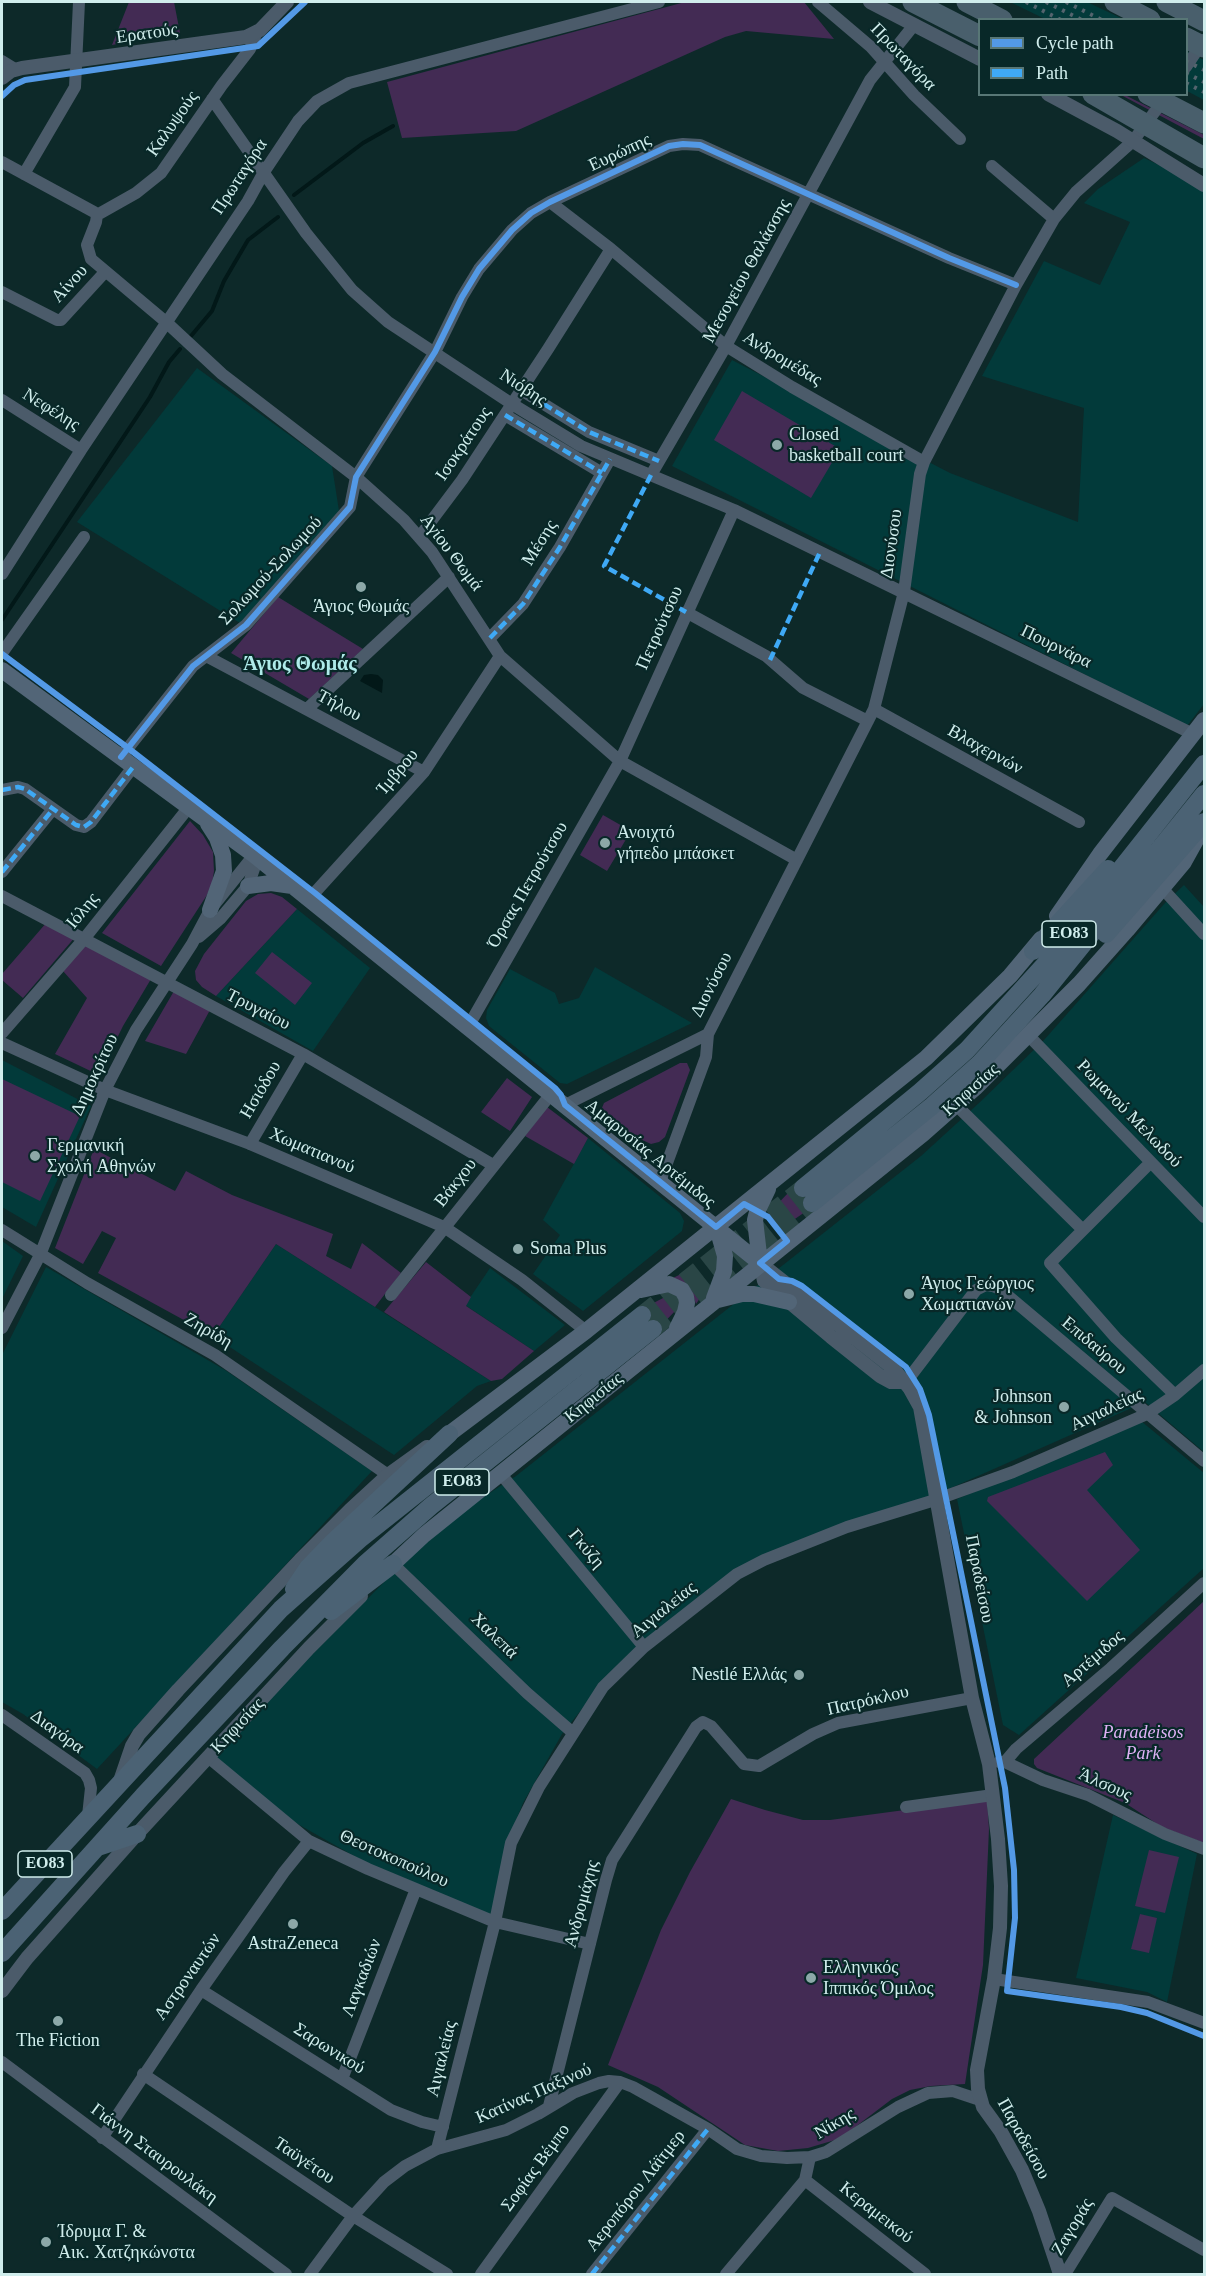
<!DOCTYPE html>
<meta charset="utf-8">
<style>
body{margin:0}
#map{position:relative;width:1206px;height:2276px;overflow:hidden;background:#0d2929;font-family:"Times New Roman",serif}
canvas{display:block}
.frame{position:absolute;inset:0;border:3px solid #d0edec;pointer-events:none}
.legend{position:absolute;left:978px;top:18px;width:210px;height:78px;box-sizing:border-box;background:#082828;border:2px solid #587776;margin:0;padding:8px 10px;list-style:none;font-size:18px;color:#d0edec}
.legend li{display:flex;align-items:center;gap:12px;height:30px}
.legend b{width:30px;border:2px solid #587776}
</style>
<div id="map">
<canvas width="1206" height="2276"></canvas>
<div class="frame"></div>
<ul class="legend">
<li><b style="height:8px;background:#5399e6"></b>Cycle path</li>
<li><b style="height:8px;background:#3fa9f5"></b>Path</li>
</ul>
</div>
<script>
const c = document.querySelector('canvas').getContext('2d');
c.lineJoin = 'round';
function fillPath(path, color) {
  c.fillStyle = color;
  c.fill(path, 'evenodd');
}
function poly(rows) {
  const path = new Path2D();
  for (const r of rows) {
    path.moveTo(r[0], r[1]);
    for (let i = 2; i < r.length; i += 2) path.lineTo(r[i], r[i + 1]);
  }
  return path;
}
function strokePath(path, color, width, dash) {
  c.strokeStyle = color;
  c.lineWidth = width;
  c.lineCap = dash ? 'butt' : 'round';
  c.setLineDash(dash || []);
  c.stroke(path);
}
function label(font, color, halo, rows, align = 'center') {
  c.font = font + ' "Times New Roman",serif';
  c.lineWidth = 4.5;
  c.setLineDash([]);
  c.textBaseline = 'middle';
  c.strokeStyle = halo;
  c.fillStyle = color;
  for (const [text, x, y, turn = 0] of rows) {
    c.save();
    c.translate(x, y);
    c.rotate((+turn || 0) * Math.PI / 180);
    c.textAlign = isNaN(turn) ? turn : align;
    if (halo) c.strokeText(text, 0, 0);
    c.fillText(text, 0, 0);
    c.restore();
  }
}
fillPath(poly([
 [1010,2,1087,2,1123,19,1045,19],
 [1186,51,1204,60,1204,100,1187,91],
 [1144,158,1204,186,1204,704,1187,726,672,466,732,360,950,473,1078,522,1084,408,982,376,1044,261,1100,285,1130,222,1084,203,1098,189],
 [197,368,332,466,339,511,240,623,77,522],
 [1184,885,1204,907,1204,1452,1145,1402,926,1499,734,1573,601,1685,562,1734,523,1803,508,1841,493,1916,370,1865,296,1823,214,1757,278,1689,403,1563,471,1505,516,1476,921,1156,979,1103,1044,1040,1165,903],
 [297,909,370,968,313,1051,216,996],
 [595,967,692,1023,567,1084,560,1083,489,1026,486,1018,487,1010,510,969,555,993,559,1004,579,998],
 [2,1060,91,1106,36,1227,2,1207],
 [588,1138,680,1213,684,1221,682,1231,583,1311,533,1274,560,1235,543,1220],
 [2,1241,23,1256,2,1299],
 [276,1244,491,1381,477,1386,394,1455,213,1336],
 [46,1267,225,1370,372,1471,97,1769,23,1714,2,1702,2,1355],
 [490,1268,565,1325,534,1351,465,1305],
 [1141,1421,1204,1473,1204,1568,1019,1735,1003,1725,957,1499],
 [1113,1815,1197,1854,1167,2002,1147,1992,1076,1978]
]), '#023a3a');
fillPath(poly([
 [129,2,174,2,180,33,112,45],
 [685,2,804,2,834,39,746,31,725,37,516,131,402,138,387,82],
 [1121,95,1125,95,1204,135,1204,139],
 [742,391,840,449,811,498,714,440],
 [278,597,363,649,309,699,231,653],
 [603,815,631,831,607,871,580,855],
 [190,821,203,835,213,852,214,871,212,884,207,895,161,966,102,933],
 [271,893,282,897,297,909,216,996,202,987,196,980,195,971,204,954,246,901,258,894],
 [47,922,76,936,23,998,2,980,2,974],
 [87,941,151,979,123,1026,99,1075,55,1054,87,998,63,971],
 [272,952,312,983,295,1005,255,973],
 [174,991,210,1010,186,1054,145,1041],
 [680,1063,687,1063,690,1070,665,1137,659,1142,651,1144,627,1133,599,1115,604,1103],
 [507,1078,532,1097,510,1131,481,1112],
 [2,1079,80,1116,40,1201,2,1182],
 [547,1107,588,1138,574,1164,525,1136],
 [94,1149,175,1191,186,1171,232,1195,333,1234,326,1256,351,1269,362,1243,401,1273,375,1307,276,1244,213,1336,98,1273,116,1238,102,1231,83,1264,55,1248],
 [789,1192,805,1212,779,1230,767,1215],
 [426,1262,471,1297,466,1306,534,1351,502,1379,491,1381,384,1312],
 [691,1269,706,1289,696,1304,690,1287,673,1278],
 [665,1297,674,1300,676,1310,655,1332,638,1311],
 [1105,1452,1113,1465,1087,1490,1140,1550,1087,1601,987,1501,988,1497],
 [1204,1601,1204,1843,1162,1827,1125,1803,1037,1768,1034,1764,1034,1759],
 [731,1799,765,1810,803,1820,830,1820,987,1799,989,1829,983,1965,965,2084,931,2086,910,2090,892,2099,846,2134,835,2140,808,2148,778,2151,745,2145,658,2087,608,2065,661,1930,690,1872],
 [1149,1850,1179,1857,1165,1913,1135,1906],
 [1140,1914,1157,1918,1149,1953,1131,1949]
]), '#432b54');
fillPath(poly([
 [371,674,378,675,383,680,382,693,360,681,364,675]
]), '#021818');
strokePath(poly([
 [294,195,363,143,393,126],
 [191,336,212,311,224,281,248,240,278,217],
 [2,620,150,397,169,362,180,349]
]), '#021818', 4);
strokePath(poly([
 [642,1315,803,1188],
 [653,1329,812,1203]
]), '#2a4646', 18, [18, 9]);
strokePath(poly([
 [818,2,871,47,914,95,960,139],
 [2,61,15,69],
 [1186,67,1204,40],
 [212,99,306,233,352,290,388,322,512,404,581,446,734,510,1193,734],
 [2,162,94,212,97,215,96,222,87,245,91,259,166,322,222,374,356,477,404,520,432,552,500,656,620,761,797,860],
 [992,166,1054,219],
 [24,174,75,87,79,2],
 [550,202,611,249,726,346,792,387,924,462],
 [97,215,136,193,161,173,222,85,250,49,257,32],
 [2,292,57,320,61,320,105,272],
 [521,390,589,432,659,461],
 [2,400,81,450],
 [505,415,602,473],
 [651,475,726,346,870,80,914,25],
 [420,536,462,480,548,349,611,249],
 [2,574,81,450,248,201,264,172,298,121,317,101,349,83,659,2],
 [686,612,766,656,803,688,868,721],
 [490,638,523,604,560,547,610,459],
 [2,653,84,537],
 [206,656,424,772],
 [307,709,449,577],
 [874,709,1079,822],
 [121,757,193,666,246,625,350,507,356,477,435,352,462,297,479,269,512,230,531,213,550,202,669,146,683,144,700,145,949,258,1016,285],
 [2,790,18,787,25,789,76,825,84,827,91,822,133,767],
 [2,872,53,809],
 [1162,888,1204,934],
 [2,896,303,1054,493,1165],
 [309,899,424,772,500,656],
 [199,937,220,919,248,886,255,866,254,855],
 [468,1027,620,761,734,510],
 [2,1033,84,939,189,807],
 [1029,1036,1204,1217],
 [2,1043,105,1090,250,1144,444,1227,522,1280,586,1331],
 [565,1105,708,1034],
 [956,1105,1083,1230],
 [250,1144,303,1054],
 [1150,1163,1050,1263,1116,1338,1175,1395],
 [660,1182,706,1057,708,1034,874,709,904,592,920,474,924,462,1016,285,1054,219,1076,192,1133,141,1165,98],
 [2,1230,87,1283,215,1355,388,1475],
 [391,1295,551,1094],
 [2,1328,40,1255,105,1090,136,1030,192,944,210,910,254,855],
 [906,1382,976,1290,986,1285,993,1286,1000,1289,1204,1461],
 [500,1473,644,1647],
 [393,1564,527,1693,572,1732],
 [2,1715,85,1773,89,1780,91,1788,88,1816],
 [209,1758,309,1841,368,1869,495,1922,590,1944],
 [999,1762,1005,1762,1043,1780,1088,1795,1165,1834,1204,1849],
 [1005,1762,1016,1749,1111,1668,1204,1583],
 [906,1807,993,1795],
 [994,1979,1148,2002,1204,2023],
 [201,1990,391,2110,422,2122,443,2127],
 [2,2062,286,2274],
 [143,2074,353,2216,447,2274],
 [342,2079,416,1889],
 [549,2106,606,1880,612,1860,696,1727,703,1722,711,1726,744,1764,759,1766,813,1734,838,1723,972,1698],
 [102,2138,201,1990,284,1872,309,1841],
 [437,2149,495,1922,511,1843,539,1787,603,1687,644,1647,737,1574,764,1560,847,1527,935,1500,1013,1472,1147,1414,1175,1395,1204,1370],
 [805,2180,925,2274],
 [310,2274,353,2216,384,2182,405,2166,437,2149,506,2130,538,2114,573,2093,599,2083,609,2081,620,2082,633,2087,708,2129,737,2149,761,2156,787,2158,810,2157,826,2152,898,2107,928,2093,953,2091,980,2100],
 [481,2274,620,2082],
 [592,2274,708,2129],
 [726,2274,805,2180,810,2157],
 [1065,2274,1112,2198,1204,2250]
]), '#4b5b6a', 12);
strokePath(poly([
 [870,2,980,59],
 [2,78,11,71,22,68,246,37,260,30,287,2],
 [1048,94,1117,131,1204,185],
 [760,1263,894,1369,910,1389,920,1407,972,1698,989,1764,998,1839,1001,1886,1000,1928,994,1979,977,2070,978,2089,983,2107,1001,2132,1022,2170,1039,2211,1060,2274],
 [760,1263,764,1281,831,1337,880,1376,891,1382,906,1382],
 [120,1781,132,1746,139,1734,178,1690,300,1560,350,1510,388,1475,427,1447],
 [2,1991,27,1958,137,1834,309,1648,361,1596]
]), '#4b5b6a', 14);
strokePath(poly([
 [2,670,254,855,760,1263],
 [208,824,217,838,223,855,224,871,210,910],
 [248,886,271,883,292,886],
 [1057,916,1100,854,1204,720],
 [760,1263,755,1220,757,1212,768,1189],
 [641,1290,669,1284,682,1290,686,1297,687,1303,685,1312,677,1328],
 [714,1298,724,1271,725,1256,717,1228],
 [718,1300,742,1294,754,1294,789,1302],
 [449,1434,586,1331,926,1058,1010,976,1041,939],
 [393,1564,424,1535,923,1134,975,1088,1079,984,1127,930,1184,862,1200,833]
]), '#526577', 16);
strokePath(poly([
 [1106,934,1204,822],
 [1033,951,1108,869],
 [803,1188,920,1092,967,1050,1047,962,1204,764],
 [812,1203,932,1106,979,1064,1042,995,1204,794],
 [294,1589,308,1568,333,1542,449,1434],
 [331,1611,393,1564],
 [98,1847,137,1834],
 [2,1911,281,1609,360,1539,642,1315],
 [2,1953,143,1796,282,1648,365,1564,431,1506,653,1329]
]), '#4b6274', 18);
strokePath(poly([
 [913,2,980,36],
 [967,2,1002,20],
 [1115,2,1150,20],
 [1167,2,1204,21],
 [1186,38,1204,47],
 [1093,94,1204,158],
 [1148,94,1204,123]
]), '#495f6c', 21);
strokePath(poly([
 [1026,2,1061,20],
 [1046,2,1082,20],
 [1066,2,1102,20],
 [1186,61,1204,70],
 [1186,73,1204,82],
 [1186,83,1204,92]
]), '#54646e', 4, [3, 6]);
strokePath(poly([
 [521,390,589,432,659,461],
 [505,415,602,473],
 [651,475,604,566,686,612],
 [490,638,523,604,560,547,610,459],
 [770,660,820,552],
 [2,790,18,787,25,789,76,825,84,827,91,822,133,767],
 [2,872,53,809],
 [592,2274,708,2129]
]), '#3fa9f5', 4.5, [9, 4.5]);
strokePath(poly([
 [2,96,14,85,25,80,258,46,305,2],
 [2,654,128,748,315,893,555,1088,561,1095,565,1105,716,1227,744,1204,768,1217,787,1241,760,1263,779,1279,792,1281,802,1286,906,1367,920,1389,929,1415,1005,1788,1014,1870,1015,1918,1007,1991,1121,2007,1147,2013,1204,2036],
 [121,757,193,666,246,625,350,507,356,477,435,352,462,297,479,269,512,230,531,213,550,202,669,146,683,144,700,145,949,258,1016,285]
]), '#5399e6', 6);
for (const [x, y, r, color] of [
 [777,445,6,"#8ca8a8"],
 [361,587,6,"#8ca8a8"],
 [605,843,6,"#8ca8a8"],
 [35,1156,6,"#8ca8a8"],
 [518,1249,6,"#8ca8a8"],
 [909,1294,6,"#8ca8a8"],
 [1064,1407,6,"#8ca8a8"],
 [799,1675,6,"#8ca8a8"],
 [293,1924,6,"#8ca8a8"],
 [811,1978,6,"#8ca8a8"],
 [58,2021,6,"#8ca8a8"],
 [46,2242,6,"#8ca8a8"]
]) {
  const dot = new Path2D();
  dot.arc(x, y, r, 0, 2 * Math.PI);
  c.fillStyle = color;
  c.fill(dot);
  strokePath(dot, '#082828', 2);
}
for (const [x, y, w] of [
 [1069,934,54],
 [462,1482,54],
 [45,1864,54]
]) {
  const box = new Path2D();
  box.roundRect(x - w / 2, y - 13, w, 26, 4.5);
  c.fillStyle = '#082828';
  c.fill(box);
  strokePath(box, '#d0edec', 1.5);
}
label('bold 16px', '#d0edec', null, [
 ["ΕΟ83",1069,934],
 ["ΕΟ83",462,1482],
 ["ΕΟ83",45,1864]
]);
label('18px', '#d0edec', '#082828', [
 ["Ερατούς",147,34,-8],
 ["Πρωταγόρα",903,57,46],
 ["Καλυψούς",173,124,-55],
 ["Ευρώπης",620,153,-25],
 ["Πρωταγόρα",240,177,-57],
 ["Μεσογείου Θαλάσσης",747,271,-61],
 ["Αίνου",70,284,-48],
 ["Ανδρομέδας",782,359,31],
 ["Νιόβης",523,388,33],
 ["Νεφέλης",51,410,32],
 ["Ισοκράτους",464,444,-56],
 ["Μέσης",540,543,-58],
 ["Διονύσου",892,544,-82],
 ["Αγίου Θωμά",451,553,53],
 ["Σολωμού-Σολωμού",271,571,-47],
 ["Πετρούτσου",660,628,-66],
 ["Πουρνάρα",1056,647,26],
 ["Τήλου",339,706,28],
 ["Βλαχερνών",985,750,29],
 ["Ίμβρου",398,772,-50],
 ["Όρσας Πετρούτσου",528,885,-60],
 ["Ιόλης",83,911,-51],
 ["Διονύσου",712,985,-63],
 ["Τρυγαίου",258,1010,27],
 ["Δημοκρίτου",95,1075,-65],
 ["Ησιόδου",261,1090,-60],
 ["Κηφισίας",971,1090,-42],
 ["Ρωμανού Μελωδού",1129,1114,46],
 ["Χωματιανού",312,1151,23],
 ["Αμαρυσίας Αρτέμιδος",650,1154,39],
 ["Βάκχου",456,1183,-52],
 ["Ζηρίδη",208,1331,30],
 ["Επιδαύρου",1094,1346,40],
 ["Κηφισίας",594,1398,-39],
 ["Αιγιαλείας",1107,1410,-25],
 ["Γκύζη",586,1549,50],
 ["Παραδείσου",979,1579,79],
 ["Αιγιαλείας",664,1610,-39],
 ["Χαλεπά",494,1636,44],
 ["Αρτέμιδος",1093,1659,-41],
 ["Πατρόκλου",868,1701,-13],
 ["Κηφισίας",238,1726,-47],
 ["Διαγόρα",57,1732,36],
 ["Άλσους",1105,1785,24],
 ["Θεοτοκοπούλου",394,1859,24],
 ["Ανδρομάχης",582,1904,-75],
 ["Αστροναυτών",188,1977,-55],
 ["Λαγκαδιών",362,1978,-69],
 ["Σαρωνικού",329,2049,32],
 ["Αιγιαλείας",442,2059,-76],
 ["Κατίνας Παξινού",534,2094,-24],
 ["Νίκης",835,2124,-31],
 ["Παραδείσου",1023,2139,61],
 ["Γιάννη Σταυρουλάκη",154,2154,37],
 ["Ταϋγέτου",304,2161,34],
 ["Σοφίας Βέμπο",536,2168,-54],
 ["Αεροπόρου Λάϊτμερ",636,2191,-52],
 ["Κεραμεικού",876,2213,38],
 ["Ζαγοράς",1073,2227,-59]
]);
label('18px', '#d0edec', '#082828', [
 ["Closed",789,435],
 ["basketball court",789,456],
 ["Άγιος Θωμάς",361,607,"center"],
 ["Ανοιχτό",617,833],
 ["γήπεδο μπάσκετ",617,854],
 ["Γερμανική",47,1146],
 ["Σχολή Αθηνών",47,1167],
 ["Soma Plus",530,1249],
 ["Άγιος Γεώργιος",921,1284],
 ["Χωματιανών",921,1305],
 ["Johnson",1052,1397,"right"],
 ["& Johnson",1052,1418,"right"],
 ["Nestlé Ελλάς",787,1675,"right"],
 ["AstraZeneca",293,1944,"center"],
 ["Ελληνικός",823,1968],
 ["Ιππικός Όμιλος",823,1989],
 ["The Fiction",58,2041,"center"],
 ["Ίδρυμα Γ. &",58,2232],
 ["Αικ. Χατζηκώνστα",58,2253]
], 'left');
label('italic 18px', '#dfb1f5', '#082828', [
 ["Paradeisos",1143,1733],
 ["Park",1143,1754]
]);
label('bold 20px', '#afebea', '#082828', [
 ["Άγιος Θωμάς",300,665]
]);
</script>
